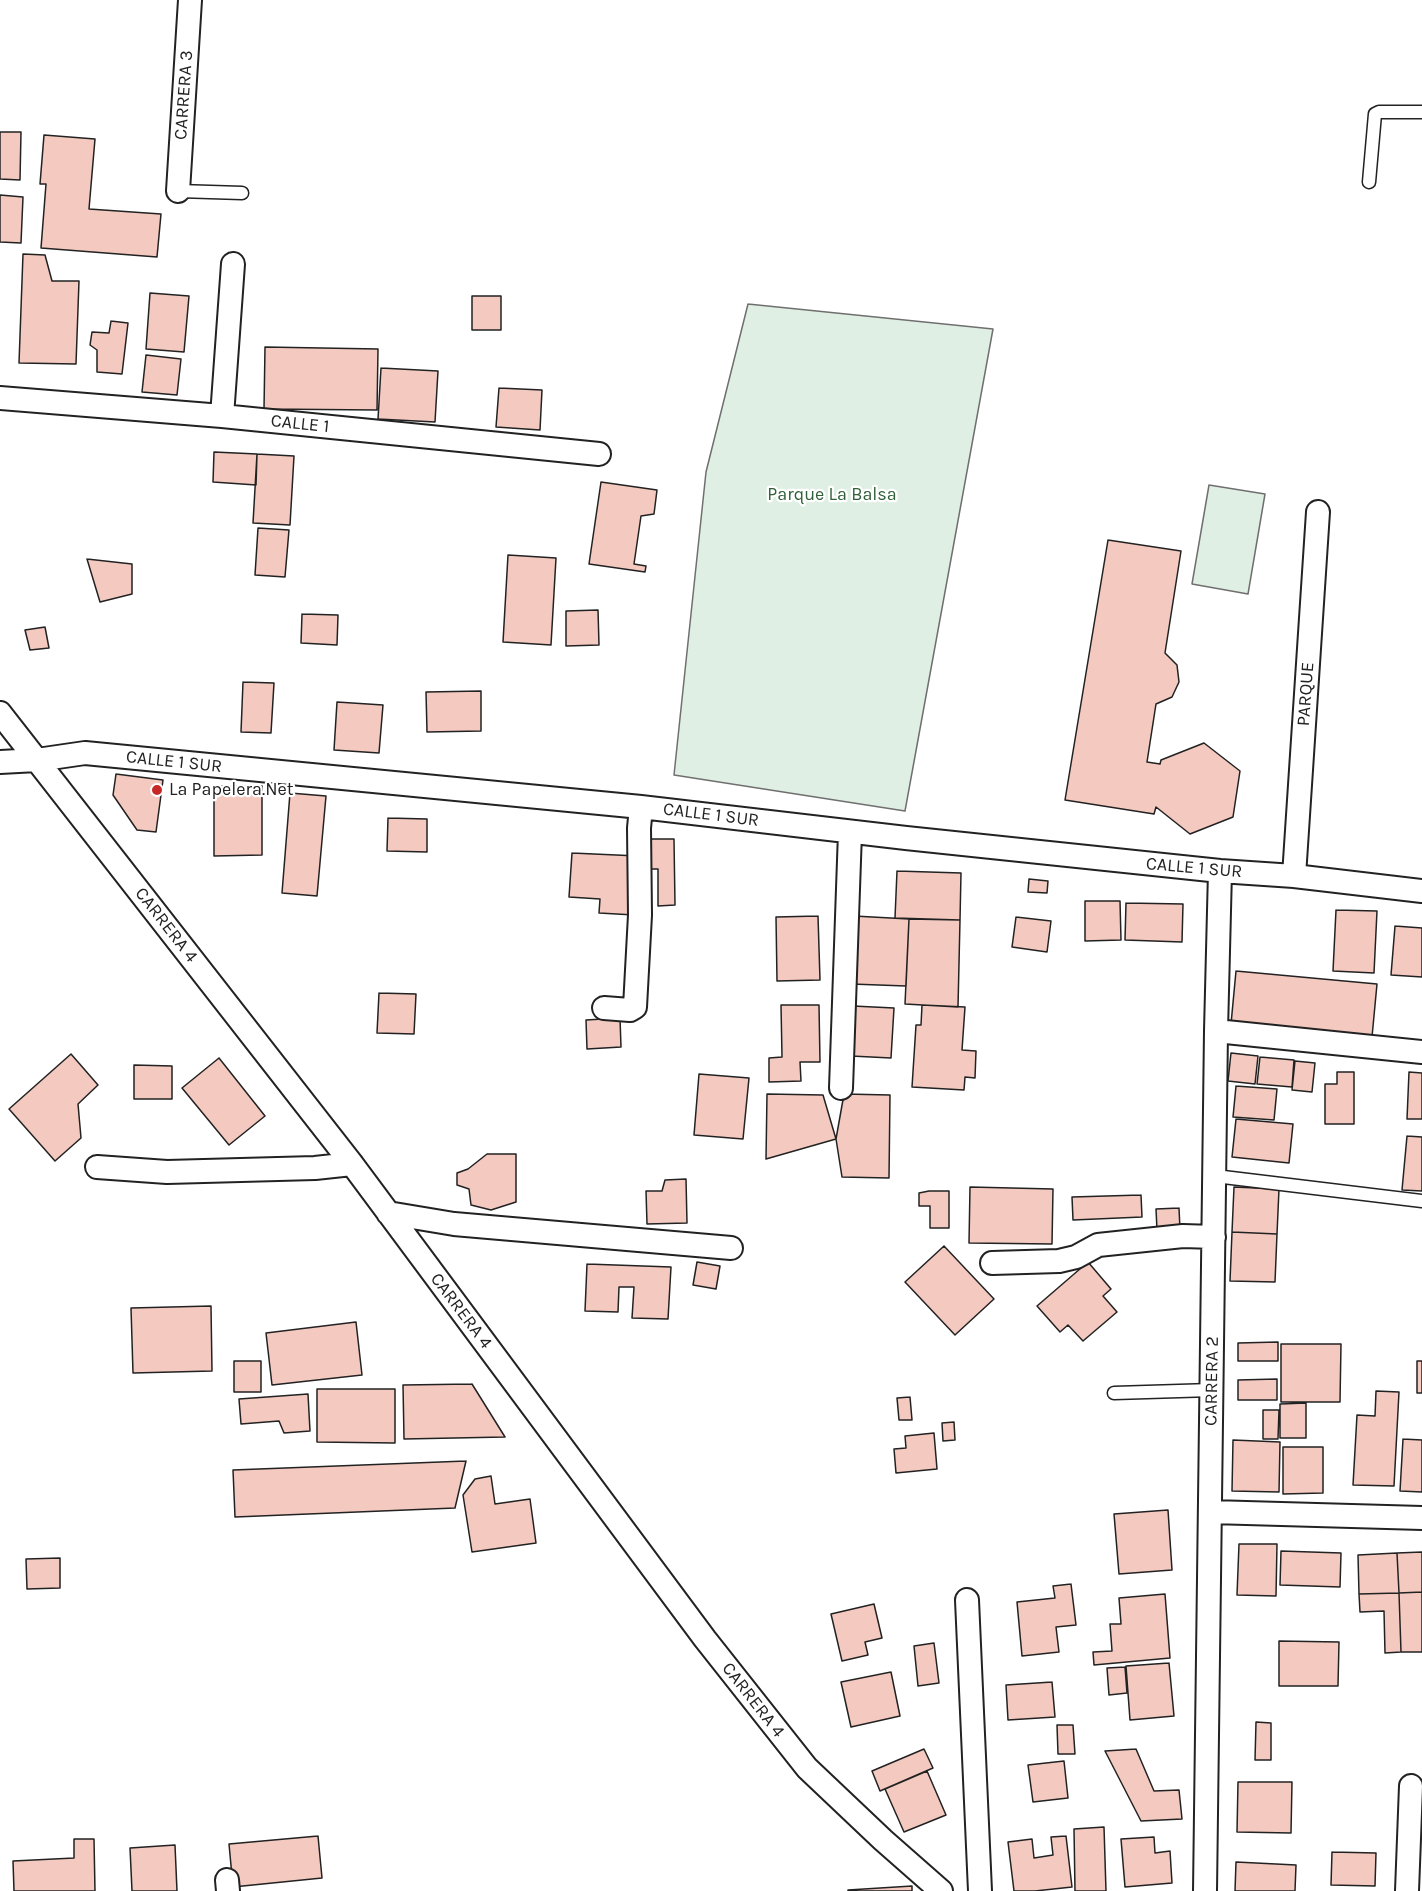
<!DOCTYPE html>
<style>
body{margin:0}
canvas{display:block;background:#fff}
</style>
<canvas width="1422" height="1891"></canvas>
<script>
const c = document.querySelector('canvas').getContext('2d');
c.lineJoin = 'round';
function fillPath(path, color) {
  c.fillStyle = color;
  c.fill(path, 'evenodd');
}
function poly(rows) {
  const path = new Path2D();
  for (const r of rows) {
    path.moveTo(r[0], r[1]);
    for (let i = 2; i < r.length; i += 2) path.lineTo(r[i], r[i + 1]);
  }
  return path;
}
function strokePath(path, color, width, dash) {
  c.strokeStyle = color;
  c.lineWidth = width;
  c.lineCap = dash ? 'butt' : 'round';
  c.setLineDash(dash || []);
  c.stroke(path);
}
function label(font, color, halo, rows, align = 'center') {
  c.font = font + ' Karla,sans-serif';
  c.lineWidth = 4.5;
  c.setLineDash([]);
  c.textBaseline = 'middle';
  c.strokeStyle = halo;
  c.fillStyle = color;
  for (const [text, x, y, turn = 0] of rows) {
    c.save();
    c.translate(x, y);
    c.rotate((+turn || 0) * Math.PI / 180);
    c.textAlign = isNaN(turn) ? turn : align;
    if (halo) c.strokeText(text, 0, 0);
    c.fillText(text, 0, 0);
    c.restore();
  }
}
const green = poly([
 [748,304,993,329,905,811,674,775,706,472,748,304],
 [1209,485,1265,494,1248,594,1192,584,1209,485]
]);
fillPath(green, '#e0efe3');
strokePath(green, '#6f6f6f', 1.5);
const building = poly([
 [0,132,21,132,20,180,0,179,0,132],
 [44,135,95,139,89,209,161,214,157,257,41,248,46,184,40,184,44,135],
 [0,195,23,197,21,243,0,242,0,195],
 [23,254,45,255,52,281,79,281,76,364,19,363,23,254],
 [150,293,189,296,184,352,146,349,150,293],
 [472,296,501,296,501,330,472,330,472,296],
 [111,321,128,323,122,374,97,372,97,350,90,345,92,332,109,333,111,321],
 [265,347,378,349,377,410,264,409,265,347],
 [146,355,181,359,177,395,142,392,146,355],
 [381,368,438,371,435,422,378,419,381,368],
 [499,388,542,390,540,430,496,427,499,388],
 [214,452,257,454,256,485,213,482,214,452],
 [257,454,294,456,290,525,253,523,257,454],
 [601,482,657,490,654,514,641,516,634,564,646,566,645,572,589,564,601,482],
 [258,528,289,530,285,577,255,575,258,528],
 [1108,540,1181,551,1165,653,1177,665,1179,682,1172,697,1156,704,1147,762,1160,764,1161,760,1204,743,1240,771,1233,817,1190,834,1156,807,1154,814,1065,800,1108,540],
 [508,555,556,558,551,645,503,642,508,555],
 [87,559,132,564,132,594,100,602,87,559],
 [598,610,599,645,566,646,566,611,598,610],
 [302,614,338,615,337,645,301,643,302,614],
 [45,627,49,648,30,650,25,630,45,627],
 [243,682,274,683,271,733,241,732,243,682],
 [481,691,481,731,427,732,426,692,481,691],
 [337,702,383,705,379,753,334,750,337,702],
 [116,774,163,780,156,832,137,830,113,795,116,774],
 [214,786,262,786,262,855,214,856,214,786],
 [290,793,326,796,317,896,282,893,290,793],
 [388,818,427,819,427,852,387,851,388,818],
 [641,839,674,839,675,905,658,906,658,869,641,869,641,839],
 [572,853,638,856,634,915,599,913,600,899,569,897,572,853],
 [897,871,961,873,960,920,895,918,897,871],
 [1029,879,1048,881,1047,893,1028,892,1029,879],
 [1085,901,1120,901,1121,940,1085,941,1085,901],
 [1126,903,1183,904,1182,942,1125,940,1126,903],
 [1336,910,1377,911,1374,973,1333,971,1336,910],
 [818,916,820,980,777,981,776,917,818,916],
 [854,916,909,919,906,986,851,984,854,916],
 [1016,917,1051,921,1047,952,1012,947,1016,917],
 [909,919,960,920,958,1007,905,1004,909,919],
 [1395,926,1422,928,1422,977,1391,975,1395,926],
 [1236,971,1377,984,1372,1037,1231,1024,1236,971],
 [379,993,416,994,414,1034,377,1033,379,993],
 [781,1005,819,1005,820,1062,800,1062,801,1081,769,1082,769,1058,782,1057,781,1005],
 [922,1005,965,1007,962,1050,976,1051,975,1078,965,1077,964,1090,912,1087,916,1025,921,1025,922,1005],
 [853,1006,894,1008,891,1058,851,1056,853,1006],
 [620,1018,621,1047,587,1049,586,1020,620,1018],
 [1231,1053,1258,1056,1255,1084,1228,1081,1231,1053],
 [71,1054,98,1085,78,1104,81,1138,55,1161,9,1109,71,1054],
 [1260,1057,1294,1060,1292,1087,1257,1084,1260,1057],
 [219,1058,265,1116,229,1145,182,1088,219,1058],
 [1295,1061,1315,1063,1312,1092,1292,1090,1295,1061],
 [134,1065,172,1066,172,1099,134,1099,134,1065],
 [1337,1072,1354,1072,1354,1124,1325,1124,1325,1084,1337,1084,1337,1072],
 [1409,1072,1422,1073,1422,1119,1407,1119,1409,1072],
 [699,1074,749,1078,743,1139,694,1135,699,1074],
 [1236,1086,1277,1089,1274,1120,1233,1117,1236,1086],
 [767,1094,823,1095,836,1139,766,1159,767,1094],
 [844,1094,890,1095,889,1178,842,1177,836,1139,844,1094],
 [1236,1119,1293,1124,1289,1163,1232,1157,1236,1119],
 [1407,1136,1422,1137,1422,1191,1402,1190,1407,1136],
 [487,1154,516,1154,516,1202,491,1210,471,1205,469,1189,457,1185,457,1173,468,1169,487,1154],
 [686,1179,687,1223,647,1224,646,1191,662,1191,665,1180,686,1179],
 [970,1187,1053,1189,1052,1244,969,1243,970,1187],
 [1234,1187,1279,1189,1277,1234,1232,1232,1234,1187],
 [929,1191,949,1191,949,1228,930,1228,930,1206,919,1206,919,1193,929,1191],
 [1141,1195,1142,1217,1073,1220,1072,1197,1141,1195],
 [1179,1208,1180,1229,1157,1230,1156,1209,1179,1208],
 [1232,1232,1277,1234,1275,1282,1230,1281,1232,1232],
 [944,1246,994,1299,955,1335,905,1282,944,1246],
 [697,1262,720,1266,716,1289,693,1285,697,1262],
 [1088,1262,1111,1289,1103,1296,1117,1312,1083,1341,1068,1325,1060,1332,1037,1306,1088,1262],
 [587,1264,671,1267,668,1319,632,1318,634,1287,619,1287,618,1312,585,1311,587,1264],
 [211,1306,212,1371,133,1373,131,1308,211,1306],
 [356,1322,362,1375,272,1385,266,1333,356,1322],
 [1278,1342,1278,1361,1238,1361,1238,1343,1278,1342],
 [1281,1344,1341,1344,1340,1402,1281,1402,1281,1344],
 [234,1361,261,1361,261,1392,234,1392,234,1361],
 [1417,1361,1422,1361,1422,1393,1417,1393,1417,1361],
 [1277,1379,1277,1400,1238,1400,1238,1380,1277,1379],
 [472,1384,505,1437,404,1439,403,1385,472,1384],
 [317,1389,395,1389,395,1443,317,1442,317,1389],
 [1376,1391,1399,1392,1394,1486,1353,1485,1357,1415,1375,1416,1376,1391],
 [308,1394,310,1431,284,1433,279,1421,241,1424,239,1399,308,1394],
 [910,1397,912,1420,899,1420,897,1398,910,1397],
 [1306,1403,1306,1438,1280,1438,1280,1404,1306,1403],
 [1263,1410,1279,1410,1278,1439,1263,1439,1263,1410],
 [954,1422,955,1440,943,1441,942,1423,954,1422],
 [934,1433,937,1469,896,1473,894,1449,906,1448,905,1436,934,1433],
 [1403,1439,1422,1440,1422,1492,1400,1491,1403,1439],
 [1233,1440,1280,1442,1279,1492,1232,1491,1233,1440],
 [1283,1447,1323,1447,1323,1493,1283,1494,1283,1447],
 [466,1461,455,1508,235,1517,233,1470,466,1461],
 [491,1476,495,1504,530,1499,536,1543,472,1552,463,1495,475,1479,491,1476],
 [1168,1510,1172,1570,1119,1574,1114,1514,1168,1510],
 [1239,1544,1277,1544,1276,1596,1237,1595,1239,1544],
 [1281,1551,1341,1553,1340,1587,1280,1585,1281,1551],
 [1422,1552,1422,1592,1399,1593,1397,1553,1422,1552],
 [1397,1553,1399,1593,1359,1594,1358,1555,1397,1553],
 [60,1558,60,1588,27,1589,26,1559,60,1558],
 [1071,1584,1076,1625,1056,1627,1059,1652,1022,1656,1017,1602,1055,1598,1053,1586,1071,1584],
 [1422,1592,1422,1652,1401,1652,1399,1593,1422,1592],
 [1399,1593,1401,1652,1385,1653,1384,1611,1360,1612,1359,1594,1399,1593],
 [1165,1594,1170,1658,1094,1665,1093,1652,1112,1651,1110,1624,1121,1624,1119,1598,1165,1594],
 [874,1604,882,1638,865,1642,868,1655,842,1661,831,1614,874,1604],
 [1279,1641,1339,1642,1338,1686,1279,1686,1279,1641],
 [934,1643,939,1683,918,1686,914,1646,934,1643],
 [1169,1663,1174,1716,1130,1720,1126,1666,1169,1663],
 [1125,1667,1127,1693,1109,1695,1107,1668,1125,1667],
 [891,1672,900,1716,851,1727,841,1682,891,1672],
 [1052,1682,1055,1717,1008,1720,1006,1685,1052,1682],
 [1256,1722,1271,1723,1271,1760,1255,1760,1256,1722],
 [1057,1725,1073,1725,1075,1754,1058,1754,1057,1725],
 [924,1749,933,1768,880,1791,872,1771,924,1749],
 [1136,1749,1154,1791,1179,1790,1182,1819,1141,1821,1105,1751,1136,1749],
 [1064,1761,1068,1798,1033,1802,1028,1765,1064,1761],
 [927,1771,946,1815,904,1832,885,1789,927,1771],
 [1238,1782,1292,1782,1291,1833,1237,1832,1238,1782],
 [1104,1827,1106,1891,1075,1891,1074,1829,1104,1827],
 [318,1836,322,1878,233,1887,229,1844,318,1836],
 [1066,1836,1072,1887,1035,1891,1014,1891,1008,1842,1032,1839,1034,1858,1053,1855,1051,1837,1066,1836],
 [1154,1837,1155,1853,1170,1851,1172,1883,1125,1887,1121,1839,1154,1837],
 [74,1839,94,1839,95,1891,14,1891,13,1861,74,1858,74,1839],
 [175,1845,177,1891,132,1891,130,1848,175,1845],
 [1332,1852,1376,1853,1375,1886,1331,1885,1332,1852],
 [1236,1862,1296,1865,1295,1891,1235,1891,1236,1862],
 [912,1886,912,1891,848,1891,848,1890,912,1886]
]);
fillPath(building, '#f3c9c0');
strokePath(building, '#222', 1.5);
const lane = poly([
 [1369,182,1375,114,1379,112,1422,112],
 [178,191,242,193],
 [1215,1176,1422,1201],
 [1114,1393,1212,1390]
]);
const street = poly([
 [178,191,190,0],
 [0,398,222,416,599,454],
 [222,416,233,264],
 [0,713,352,1164,705,1639,807,1768,883,1840,941,1891],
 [0,762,37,760,85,753,641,807,906,838,1220,871,1294,876,1422,891],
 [1294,876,1318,512],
 [604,1008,630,1010,635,1007,640,915,639,828,641,807],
 [1216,1031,1422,1052],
 [841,1088,850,832],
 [97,1167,167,1172,315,1168,352,1164],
 [388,1213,454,1224,731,1248],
 [992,1263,1059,1261,1076,1257,1098,1245,1183,1236,1214,1237],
 [1211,1512,1422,1518],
 [967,1600,980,1891],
 [227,1880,228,1891],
 [1205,1891,1216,1031,1220,871],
 [1407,1891,1411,1786]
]);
strokePath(lane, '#222', 15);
strokePath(street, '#222', 26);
strokePath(lane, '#fff', 12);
strokePath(street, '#fff', 22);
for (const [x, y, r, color] of [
 [157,790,6,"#c62828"]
]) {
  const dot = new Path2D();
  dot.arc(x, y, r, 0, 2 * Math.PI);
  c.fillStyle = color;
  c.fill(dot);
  strokePath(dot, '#fff', 2);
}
label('18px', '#222', '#fff', [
 ["CARRERA 3",184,95,-86],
 ["CALLE 1",300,424,6],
 ["PARQUE",1306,694,-86],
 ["CALLE 1 SUR",174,762,6],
 ["CALLE 1 SUR",711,815,7],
 ["CALLE 1 SUR",1194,868,5],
 ["CARRERA 4",166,925,52],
 ["CARRERA 4",461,1311,53],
 ["CARRERA 2",1212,1381,-89],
 ["CARRERA 4",753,1700,52]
]);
label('18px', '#2f5e38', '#fff', [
 ["Parque La Balsa",832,495]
]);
label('18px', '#222', '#fff', [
 ["La Papelera.Net",169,790]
], 'left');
</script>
